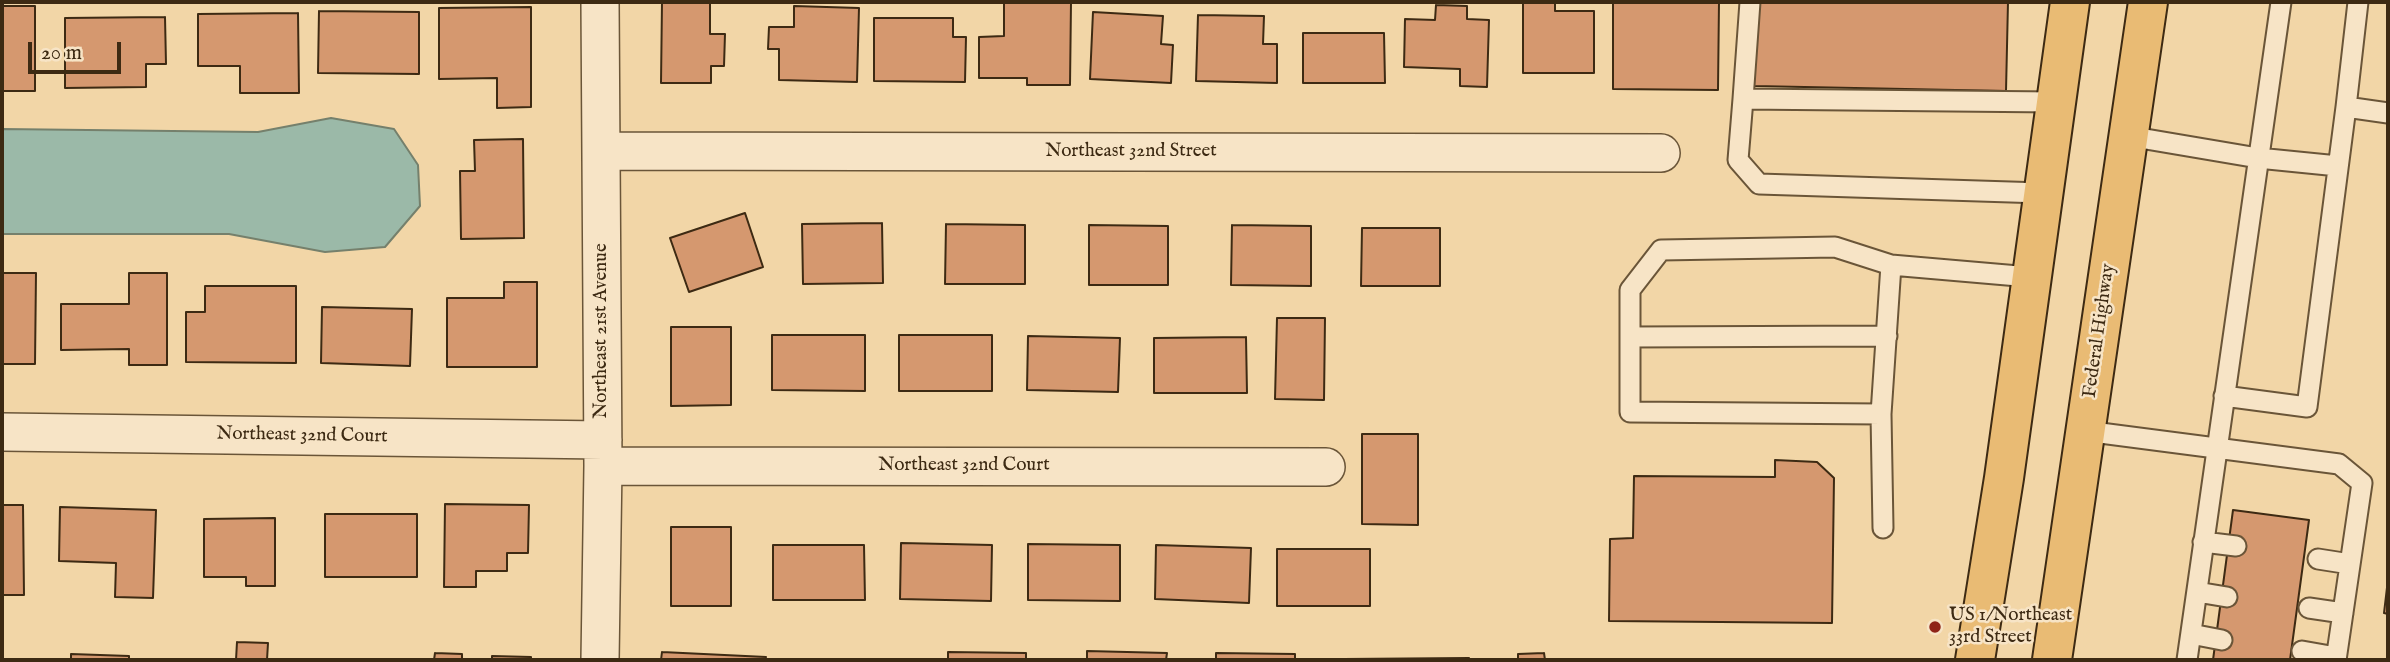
<!DOCTYPE html>
<style>
body{margin:0}
#map{position:relative;width:2390px;height:662px;overflow:hidden;background:#f2d6a7;font-family:"IM FELL English",serif}
canvas{display:block}
.frame{position:absolute;inset:0;border:4px solid #3d2a13;pointer-events:none}
.scale{position:absolute;left:28px;top:42px;width:93px;height:32px;box-sizing:border-box;border:4px solid #3d2a13;border-top:0;padding-left:9px;font-size:21px;line-height:24px;white-space:nowrap;color:#3d2a13;-webkit-text-stroke:5px #f7e4c6;paint-order:stroke}
</style>
<div id="map">
<canvas width="2390" height="662"></canvas>
<div class="frame"></div>
<div class="scale">20 m</div>
</div>
<script>
const c = document.querySelector('canvas').getContext('2d');
c.lineJoin = 'round';
function fillPath(path, color) {
  c.fillStyle = color;
  c.fill(path, 'evenodd');
}
function poly(rows) {
  const path = new Path2D();
  for (const r of rows) {
    path.moveTo(r[0], r[1]);
    for (let i = 2; i < r.length; i += 2) path.lineTo(r[i], r[i + 1]);
  }
  return path;
}
function strokePath(path, color, width, dash) {
  c.strokeStyle = color;
  c.lineWidth = width;
  c.lineCap = dash ? 'butt' : 'round';
  c.setLineDash(dash || []);
  c.stroke(path);
}
function label(font, color, halo, rows, align = 'center') {
  c.font = font + ' "IM FELL English",serif';
  c.lineWidth = 5;
  c.setLineDash([]);
  c.textBaseline = 'middle';
  c.strokeStyle = halo;
  c.fillStyle = color;
  for (const [text, x, y, turn = 0] of rows) {
    c.save();
    c.translate(x, y);
    c.rotate((+turn || 0) * Math.PI / 180);
    c.textAlign = isNaN(turn) ? turn : align;
    if (halo) c.strokeText(text, 0, 0);
    c.fillText(text, 0, 0);
    c.restore();
  }
}
const water = poly([
 [331,118,394,129,418,165,420,206,385,247,325,252,229,234,2,234,2,129,258,132,331,118]
]);
fillPath(water, '#9bb9a8');
strokePath(water, '#75806c', 2);
const building = poly([
 [662,2,710,2,710,34,725,34,724,66,711,66,711,83,661,83,662,2],
 [1004,2,1071,2,1070,85,1027,85,1027,78,979,78,979,37,1004,36,1004,2],
 [1523,2,1555,2,1555,11,1594,11,1594,73,1523,73,1523,2],
 [1613,2,1719,2,1718,90,1613,89,1613,2],
 [1756,2,2008,2,2006,91,1754,86,1756,2],
 [1436,5,1467,6,1467,19,1489,20,1487,87,1460,86,1460,69,1404,67,1405,19,1435,20,1436,5],
 [2,6,35,6,35,91,2,91,2,6],
 [794,6,859,8,857,82,779,80,779,49,768,49,769,27,794,27,794,6],
 [531,7,531,107,497,108,497,78,439,79,439,8,531,7],
 [319,11,419,12,419,74,318,73,319,11],
 [1093,12,1163,16,1161,44,1173,45,1171,83,1090,79,1093,12],
 [298,13,299,93,240,93,240,66,198,66,198,14,298,13],
 [1198,15,1264,16,1263,44,1277,44,1277,83,1196,81,1198,15],
 [165,17,166,64,146,64,146,87,65,88,65,18,165,17],
 [874,18,953,18,953,37,966,37,965,82,874,81,874,18],
 [1303,33,1384,33,1385,83,1303,83,1303,33],
 [523,139,524,238,461,239,460,171,475,171,474,140,523,139],
 [745,213,763,267,689,292,670,238,745,213],
 [882,223,883,283,803,284,802,224,882,223],
 [946,224,1025,225,1025,284,945,284,946,224],
 [1089,225,1168,226,1168,285,1089,285,1089,225],
 [1232,225,1311,226,1311,286,1231,285,1232,225],
 [1362,228,1440,228,1440,286,1361,286,1362,228],
 [2,273,36,273,35,364,2,364,2,273],
 [129,273,167,273,167,365,129,365,129,349,61,350,61,304,129,304,129,273],
 [504,282,537,282,537,367,447,367,447,298,504,298,504,282],
 [205,286,296,286,296,363,186,362,186,312,205,312,205,286],
 [322,307,412,309,410,366,321,363,322,307],
 [1277,318,1325,318,1324,400,1275,399,1277,318],
 [671,327,731,327,731,405,671,406,671,327],
 [772,335,865,335,865,391,772,390,772,335],
 [899,335,992,335,992,391,899,391,899,335],
 [1028,336,1120,338,1118,392,1027,390,1028,336],
 [1246,337,1247,393,1154,393,1154,338,1246,337],
 [1362,434,1418,434,1418,525,1362,524,1362,434],
 [1775,460,1817,462,1834,478,1832,623,1609,621,1610,539,1633,538,1634,476,1775,477,1775,460],
 [445,504,529,505,528,553,507,553,507,571,476,571,476,587,444,587,445,504],
 [2,505,23,505,24,595,2,595,2,505],
 [60,507,156,510,153,598,115,597,116,563,59,561,60,507],
 [2233,510,2309,520,2290,660,2213,660,2233,510],
 [325,514,417,514,417,577,325,577,325,514],
 [275,518,275,586,246,586,246,577,204,577,204,519,275,518],
 [671,527,731,527,731,606,671,606,671,527],
 [901,543,992,545,991,601,900,599,901,543],
 [1028,544,1120,545,1120,601,1028,600,1028,544],
 [773,545,864,545,865,600,773,600,773,545],
 [1156,545,1251,548,1249,603,1155,599,1156,545],
 [1277,549,1370,549,1370,606,1277,606,1277,549],
 [2388,579,2388,614,2384,613,2388,579],
 [237,642,268,643,267,660,236,660,237,642],
 [1087,651,1167,653,1166,660,1087,660,1087,651],
 [662,652,766,657,765,660,661,660,662,652],
 [948,652,1026,653,1026,660,948,660,948,652],
 [435,653,462,654,462,660,434,660,435,653],
 [1216,653,1295,654,1295,660,1216,660,1216,653],
 [1544,653,1545,660,1518,660,1518,654,1544,653],
 [71,654,129,656,129,660,71,660,71,654],
 [492,656,531,657,531,660,492,660,492,656],
 [1469,658,1469,660,1344,660,1344,659,1469,658]
]);
fillPath(building, '#d5986f');
strokePath(building, '#3d2a13', 2);
const service = poly([
 [1743,99,1750,2],
 [2346,107,2358,2],
 [2128,136,2258,158,2338,166],
 [2042,193,1759,184,1738,160,1743,99,2055,102],
 [1630,337,1887,336],
 [2224,396,2307,407,2346,107,2388,113],
 [1881,414,1891,265],
 [2085,431,2339,464,2362,483,2336,660],
 [1883,528,1881,414,1630,412,1630,290,1661,250,1835,247,1891,265,2030,277],
 [2203,542,2236,546],
 [2318,559,2350,564],
 [2197,592,2227,597],
 [2309,608,2343,613],
 [2191,634,2222,640],
 [2302,651,2336,657],
 [2187,660,2281,2]
]);
const minor = poly([
 [601,151,1661,153],
 [2,432,603,440],
 [603,466,1326,467],
 [600,660,603,466,600,2]
]);
const primary = poly([
 [1975,660,2004,478,2070,2],
 [2052,660,2148,2]
]);
strokePath(service, '#6a5538', 23);
strokePath(minor, '#6a5538', 40);
strokePath(primary, '#3d2a13', 42);
strokePath(service, '#f7e4c6', 19);
strokePath(minor, '#f7e4c6', 37);
strokePath(primary, '#e9bb74', 38);
for (const [x, y, r, color] of [
 [1935,627,7,"#8f2418"]
]) {
  const dot = new Path2D();
  dot.arc(x, y, r, 0, 2 * Math.PI);
  c.fillStyle = color;
  c.fill(dot);
  strokePath(dot, '#f7e4c6', 2.5);
}
label('19px', '#3d2a13', '#f7e4c6', [
 ["Northeast 32nd Street",1131,152],
 ["Northeast 21st Avenue",602,331,-90],
 ["Federal Highway",2100,331,-82],
 ["Northeast 32nd Court",302,436,1],
 ["Northeast 32nd Court",964,466]
]);
label('19px', '#3d2a13', '#f7e4c6', [
 ["US 1/Northeast",1949,616],
 ["33rd Street",1949,638]
], 'left');
</script>
